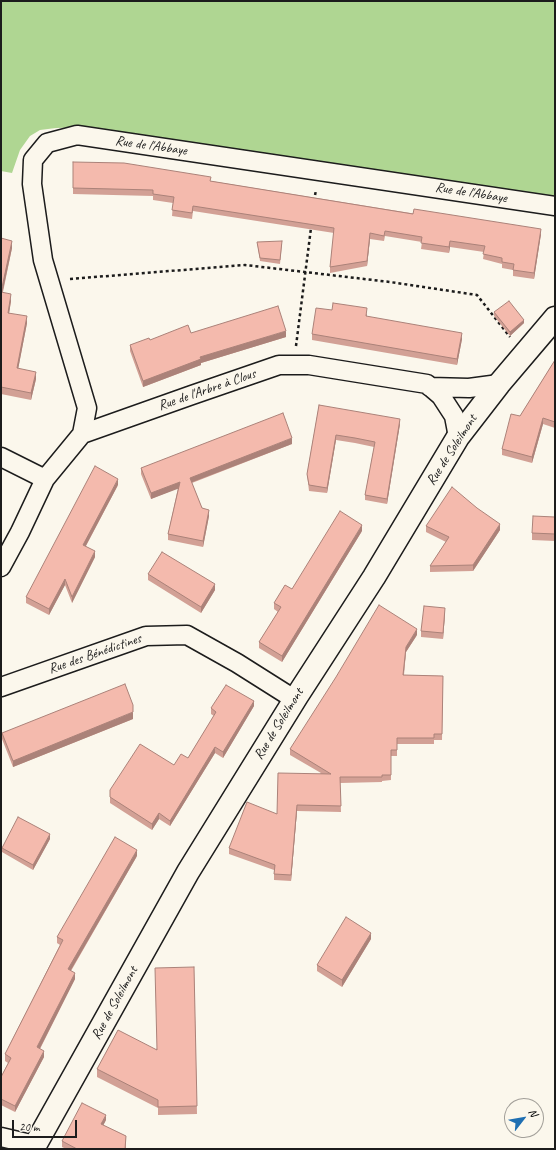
<!DOCTYPE html>
<meta charset="utf-8">
<style>
body{margin:0}
#map{position:relative;width:556px;height:1150px;overflow:hidden;background:#fbf7ec;font-family:Caveat,sans-serif}
canvas{display:block}
.frame{position:absolute;inset:0;border:2px solid #1c1c1c;pointer-events:none}
.north{position:absolute;left:504px;top:1098px;width:40px;height:40px;box-sizing:border-box;background:#fbf7ec;border:1px solid #a29f99;border-radius:50%;rotate:59deg;font-size:11px;font-weight:700;line-height:16px;text-align:center;color:#1c1c1c}
.north::after{content:'';display:block;margin:auto;width:14px;height:18px;background:#1f6fb2;clip-path:polygon(50% 0,100% 100%,50% 72%,0 100%)}
.scale{position:absolute;left:12px;top:1120px;width:65px;height:18px;box-sizing:border-box;border:2px solid #1c1c1c;border-top:0;padding-left:5px;font-size:12px;line-height:14px;white-space:nowrap;color:#1c1c1c;-webkit-text-stroke:3px #fbf7ec;paint-order:stroke}
</style>
<div id="map">
<canvas width="556" height="1150"></canvas>
<div class="frame"></div>
<div class="north">N</div>
<div class="scale">20 m</div>
</div>
<script>
const c = document.querySelector('canvas').getContext('2d');
c.lineJoin = 'round';
function fillPath(path, color) {
  c.fillStyle = color;
  c.fill(path, 'evenodd');
}
function poly(rows) {
  const path = new Path2D();
  for (const r of rows) {
    path.moveTo(r[0], r[1]);
    for (let i = 2; i < r.length; i += 2) path.lineTo(r[i], r[i + 1]);
  }
  return path;
}
function strokePath(path, color, width, dash) {
  c.strokeStyle = color;
  c.lineWidth = width;
  c.lineCap = dash ? 'butt' : 'round';
  c.setLineDash(dash || []);
  c.stroke(path);
}
function label(font, color, halo, rows, align = 'center') {
  c.font = font + ' Caveat,sans-serif';
  c.lineWidth = 3;
  c.setLineDash([]);
  c.textBaseline = 'middle';
  c.strokeStyle = halo;
  c.fillStyle = color;
  for (const [text, x, y, turn = 0] of rows) {
    c.save();
    c.translate(x, y);
    c.rotate((+turn || 0) * Math.PI / 180);
    c.textAlign = isNaN(turn) ? turn : align;
    if (halo) c.strokeText(text, 0, 0);
    c.fillText(text, 0, 0);
    c.restore();
  }
}
fillPath(poly([
 [1,1,555,1,555,196,300,160,92,127,56,128,40,130,30,136,20,150,12,173,1,171]
]), '#afd692');
const minor = poly([
 [430,387,469,388,499,384],
 [82,434,87,408,43,260,32,184,33,160,47,143,77,135,555,206],
 [1,457,45,479],
 [1,567,20,532,45,479,82,434,192,395,279,365,309,365,427,384,441,396,454,416,458,437],
 [1,687,146,636,187,635,237,663,294,699],
 [1,1137,35,1145]
]);
const tertiary = poly([
 [33,1149,188,872,297,696,374,577,458,437,499,384,555,318]
]);
strokePath(minor, '#1c1c1c', 21);
strokePath(tertiary, '#1c1c1c', 25);
strokePath(poly([
 [314,201,316,190],
 [70,279,245,265,390,282,477,295,510,337],
 [296,346,311,228]
]), '#1c1c1c', 2.5, [3, 3]);
strokePath(minor, '#fbf7ec', 18);
strokePath(tertiary, '#fbf7ec', 22);
fillPath(poly([
 [73,162,211,181,541,234,534,279,513,276,513,270,502,268,502,264,483,259,484,252,450,247,449,253,421,249,422,242,385,236,384,241,370,239,367,266,330,273,330,267,334,233,193,211,192,219,172,216,173,203,153,200,153,196,73,194],
 [1,238,12,248,3,292,11,301,9,313,27,323,18,369,36,379,31,400,1,394],
 [257,242,282,244,280,264,260,261],
 [332,310,367,314,367,317,462,339,457,365,312,340,312,334],
 [494,312,524,323,510,336,494,316],
 [191,333,286,337,201,363,201,365,143,387,130,351,130,345,150,340],
 [555,360,555,428,543,424,532,463,502,455,502,449,520,416],
 [319,405,400,424,387,504,365,500,365,495,374,447,355,443,336,440,327,493,309,491,307,474],
 [292,444,192,483,202,508,209,516,203,547,168,540,168,534,178,488,151,499,141,474,141,468],
 [118,485,86,546,95,557,72,603,65,585,49,615,26,603,26,597],
 [555,517,555,541,532,540,532,533],
 [426,526,500,530,473,571,430,572,430,566,446,542,426,532],
 [362,531,282,662,259,648,259,642,278,612,274,609,274,603,292,589],
 [148,574,215,590,201,613,148,580],
 [445,614,443,639,421,637,421,631],
 [417,635,406,652,404,675,443,676,442,740,434,740,434,744,397,744,397,756,391,756,391,780,382,781,382,782,340,783,341,812,297,811,291,881,274,880,274,870,229,854,229,848,277,814,321,773,290,755,290,749],
 [254,706,223,758,215,753,170,826,159,819,152,830,110,803,110,790,174,765,188,758,214,716,211,714,211,708],
 [133,719,13,767,2,739,2,733],
 [50,839,33,870,2,852,2,848],
 [137,856,71,971,75,979,40,1049,44,1057,15,1112,1,1105,1,1077,8,1063,5,1061,5,1054,60,945,57,943,57,937],
 [371,939,342,987,317,971,317,965],
 [194,967,197,1114,158,1115,158,1108,97,1077,97,1069,156,1050],
 [106,1120,103,1125,126,1136,126,1149,66,1149,62,1147,62,1141]
]), '#d2a095');
fillPath(poly([
 [541,229,541,234,534,279,534,273],
 [370,233,370,239,367,266,367,261],
 [12,241,12,248,1,299,1,292],
 [450,241,450,247,449,253,449,247],
 [11,294,11,301,8,320,8,313],
 [27,316,27,323,17,375,17,368],
 [524,320,524,323,510,336,510,332],
 [286,331,286,337,201,363,201,365,143,387,143,381,200,357],
 [462,333,462,339,457,365,457,359],
 [36,372,36,379,31,400,31,393],
 [543,418,543,424,532,463,532,457],
 [400,419,400,424,387,504,387,499],
 [336,435,336,440,327,493,327,488],
 [292,438,292,444,190,483,190,478],
 [118,479,118,485,83,551,83,545],
 [180,482,180,488,151,499,151,493],
 [209,510,209,516,203,547,203,541],
 [500,524,500,530,473,571,473,565],
 [362,525,362,531,282,662,282,656],
 [95,551,95,557,72,603,72,597],
 [65,579,65,585,49,615,49,609],
 [215,584,215,590,201,613,201,607],
 [445,608,445,614,443,639,443,633],
 [417,629,417,635,406,652,403,681,406,647],
 [254,701,254,706,223,758,223,752],
 [133,712,133,719,13,767,13,761],
 [215,747,215,753,170,826,170,821],
 [297,805,297,811,291,881,291,875],
 [159,813,159,819,152,830,152,824],
 [50,834,50,839,33,870,33,865],
 [137,850,137,856,68,975,68,969],
 [371,933,371,939,342,987,342,980],
 [75,973,75,979,37,1054,37,1047],
 [44,1051,44,1057,15,1112,15,1106],
 [106,1115,106,1120,101,1130,101,1124]
]), '#ab8279');
const building = poly([
 [73,162,124,163,211,177,210,181,413,214,414,209,541,229,534,273,513,270,514,264,502,262,502,258,483,254,485,246,450,241,449,247,421,243,422,237,385,231,384,236,370,233,367,261,330,267,334,228,193,206,192,213,172,210,174,197,153,194,153,190,73,188,73,162],
 [1,238,12,241,1,292,11,294,8,313,27,316,17,368,36,372,31,393,1,387,1,238],
 [282,241,280,260,260,258,257,242,282,241],
 [509,301,524,320,510,332,494,312,509,301],
 [333,303,367,308,366,316,462,333,457,359,312,334,316,308,332,310,333,303],
 [278,306,286,331,200,357,201,359,143,381,130,345,149,338,150,340,188,325,191,333,278,306],
 [555,360,555,422,543,418,532,457,502,449,511,414,520,416,555,360],
 [319,405,400,419,387,499,365,495,375,442,355,438,336,435,327,488,309,485,307,474,319,405],
 [283,413,292,438,190,478,202,508,209,510,203,541,168,534,180,482,151,493,141,468,283,413],
 [95,466,118,479,83,545,95,551,72,597,65,579,49,609,26,597,95,466],
 [452,487,477,508,500,524,473,565,430,566,449,537,426,526,452,487],
 [340,511,362,525,282,656,259,642,281,607,274,603,285,585,292,589,340,511],
 [533,516,555,517,555,534,532,533,533,516],
 [162,552,215,584,201,607,148,574,162,552],
 [379,605,417,629,406,647,403,675,443,676,442,734,434,734,434,738,397,738,397,750,391,750,391,775,382,775,382,777,340,777,341,806,297,805,291,875,274,874,275,865,229,848,247,802,277,814,278,773,331,774,290,749,336,677,379,605],
 [424,606,445,608,443,633,421,631,424,606],
 [125,684,133,705,133,712,13,761,2,733,125,684],
 [226,685,254,701,223,752,215,747,170,821,159,813,152,824,110,797,110,790,140,744,174,765,181,754,188,758,216,712,211,708,226,685],
 [18,817,50,834,33,865,2,848,18,817],
 [115,837,137,850,68,969,75,973,37,1047,44,1051,15,1106,1,1099,1,1077,11,1058,5,1054,63,940,57,937,115,837],
 [346,917,371,933,342,980,317,965,346,917],
 [194,967,197,1106,158,1107,158,1100,97,1069,118,1030,157,1050,155,968,194,967],
 [82,1103,106,1115,101,1124,126,1136,125,1149,77,1149,62,1141,82,1103]
]);
fillPath(building, '#f4baad');
strokePath(building, '#ab8279', 1);
label('14px', '#1c1c1c', '#fbf7ec', [
 ["Rue de l'Abbaye",151,146,8],
 ["Rue de l'Abbaye",471,193,9],
 ["Rue de l'Arbre à Clous",207,390,-19],
 ["Rue de Soleilmont",452,450,-57],
 ["Rue des Bénédictines",95,654,-19],
 ["Rue de Soleilmont",279,724,-58],
 ["Rue de Soleilmont",115,1003,-61]
]);
</script>
